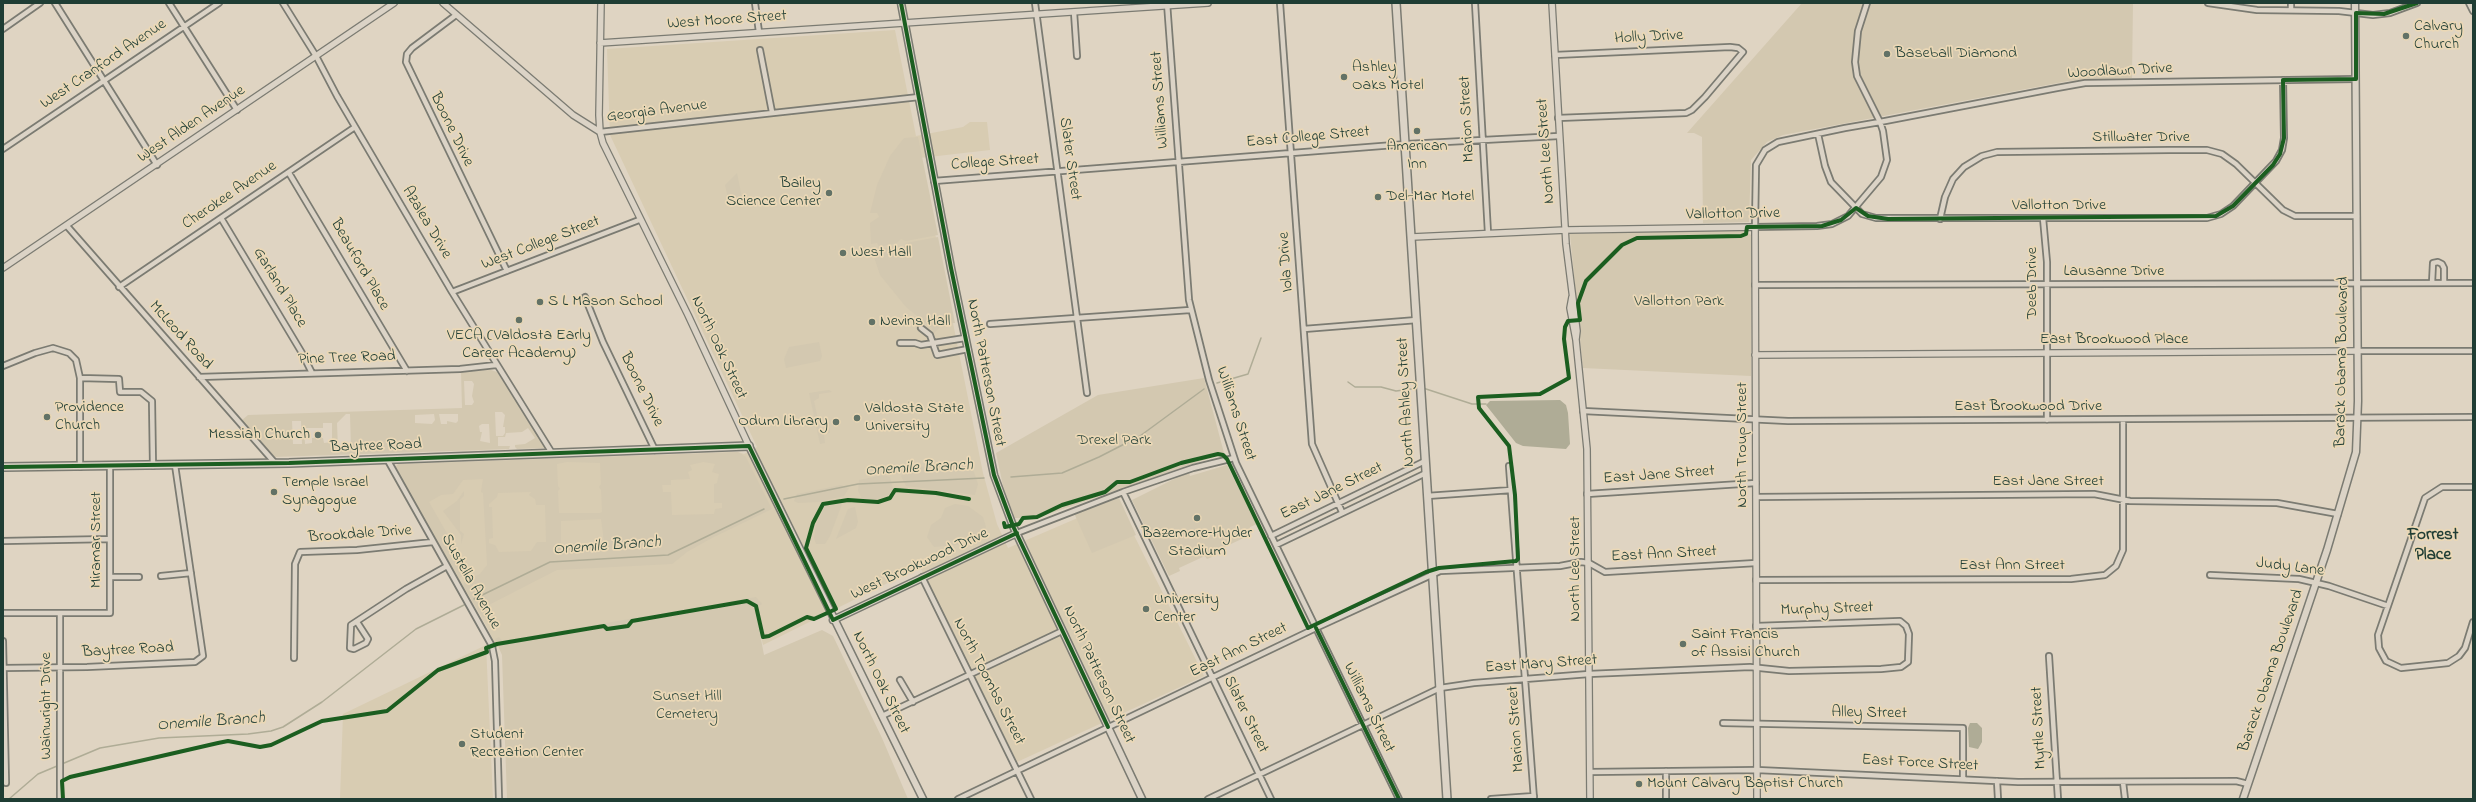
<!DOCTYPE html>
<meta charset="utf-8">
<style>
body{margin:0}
#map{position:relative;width:2476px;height:802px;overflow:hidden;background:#dfd4c2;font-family:"Indie Flower",sans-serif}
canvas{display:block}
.frame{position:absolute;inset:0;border:4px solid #1f3d34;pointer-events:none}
</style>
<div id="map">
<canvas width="2476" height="802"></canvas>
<div class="frame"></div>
</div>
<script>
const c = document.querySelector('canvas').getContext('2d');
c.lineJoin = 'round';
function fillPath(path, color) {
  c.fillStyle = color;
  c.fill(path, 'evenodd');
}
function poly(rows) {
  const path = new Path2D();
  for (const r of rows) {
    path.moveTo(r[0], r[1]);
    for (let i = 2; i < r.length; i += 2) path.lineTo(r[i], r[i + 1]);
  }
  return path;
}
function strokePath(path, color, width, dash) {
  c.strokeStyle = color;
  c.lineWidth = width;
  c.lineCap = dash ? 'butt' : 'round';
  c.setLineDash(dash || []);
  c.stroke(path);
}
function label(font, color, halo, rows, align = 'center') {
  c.font = font + ' "Indie Flower",sans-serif';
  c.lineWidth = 3.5;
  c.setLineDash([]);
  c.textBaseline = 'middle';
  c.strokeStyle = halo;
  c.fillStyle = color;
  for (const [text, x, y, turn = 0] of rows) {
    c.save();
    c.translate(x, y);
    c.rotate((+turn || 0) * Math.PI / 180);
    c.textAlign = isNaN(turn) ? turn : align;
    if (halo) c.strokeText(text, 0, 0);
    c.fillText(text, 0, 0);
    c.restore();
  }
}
fillPath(poly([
 [895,30,916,136,963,127,970,122,987,122,990,150,920,158,983,473,997,524,1008,548,1117,501,1204,676,1017,762,920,567,763,645,755,608,497,647,485,624,394,468,395,466,738,452,744,454,757,447,610,135,607,49],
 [486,645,493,799,340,799,343,714]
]), '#d8ccb2');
fillPath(poly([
 [1802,3,2133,3,2132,78,2068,81,1783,135,1767,142,1751,160,1749,222,1703,223,1702,137,1694,133,1687,133],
 [918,137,938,235,906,241,901,239,897,243,879,247,877,243,871,244,870,223,879,217,877,213,870,213,877,185,890,156,904,138],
 [737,173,743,203,730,206,725,185],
 [1745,230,1751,235,1751,376,1583,368,1570,234],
 [938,237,955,323,943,324,934,333,931,327,906,307,880,275,873,254,879,253,880,249,897,245,903,248,906,243],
 [819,342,822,356,820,361,786,368,784,359,789,347],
 [491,370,497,372,536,429,545,445,544,448,517,449,515,447,515,445,525,444,535,438,528,428,522,432,506,433,505,437,498,437,498,446,510,446,509,449,275,457,241,421,248,415,462,408,461,371],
 [464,381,472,381,474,384,472,396,474,402,472,405,465,405],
 [495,412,502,412,505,415,503,427,505,427,505,433,503,436,496,436],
 [346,414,350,414,351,449,338,449,337,423],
 [434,414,435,420,432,424,415,423,415,415],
 [439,414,458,414,458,421,456,423,447,421,447,424,441,424],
 [292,421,301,421,302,444,293,444],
 [323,423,332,423,332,442,324,443,323,438,312,438,312,443,305,444,304,428,323,428],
 [482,424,489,424,490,443,480,441,482,432,480,432,479,426],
 [1204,378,1224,453,1037,518,1015,518,1005,495,996,453,1098,395],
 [829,390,832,392,819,394,819,398,814,401,820,429,822,429,823,432,830,428,830,433,824,434,825,443,820,444,809,393],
 [738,452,746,457,772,509,712,538,687,552,672,564,557,570,483,608,487,615,483,618,463,586,465,581,480,574,487,565,483,493,481,492,483,479,463,480,453,494,441,495,429,502,468,570,473,570,472,573,459,578,394,468,398,464],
 [567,462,600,463,601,484,599,487,601,490,602,512,600,513,559,513,558,491,560,489,558,486,557,464],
 [703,462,715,464,712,472,719,474,717,483,714,484,714,503,722,503,722,508,715,509,714,514,672,515,671,492,663,492,662,485,671,485,671,480,690,479,688,472,692,470,690,465],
 [531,492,529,495,535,499,536,505,545,505,546,542,537,542,531,551,499,552,495,545,489,543,489,539,493,538,492,507,489,507,489,504,497,497,498,493],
 [601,519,604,542,602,544,563,546,561,544,561,521],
 [966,465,974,472,978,484,975,495,906,486,901,476,914,467],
 [1227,465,1257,524,1250,527,1248,536,1216,551,1217,555,1207,559,1205,556,1179,568,1180,571,1169,576,1132,500,1178,477,1189,473,1190,476],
 [883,475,890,477,893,489,889,495,874,500,862,499,858,491,859,480],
 [841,485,849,488,844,496,819,502,798,503,794,501,797,494],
 [464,491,464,496,460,500,460,531,464,534,461,544,461,535,443,511,457,501],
 [1119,498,1136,535,1092,553,1074,513],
 [842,504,830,536,825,544,816,544,814,538,816,525,825,506],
 [955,504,968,506,983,517,986,527,979,537,957,545,934,547,927,537,931,525,941,518,945,508],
 [855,507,858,522,856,528,836,539,848,509],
 [756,597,762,604,755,608,764,655,822,630,833,636,882,738,908,799,507,799,502,655,495,639,499,637,502,641]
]), '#d3c8b0');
fillPath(poly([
 [1560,400,1566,405,1568,413,1570,444,1566,449,1523,446,1516,443,1486,405,1490,401],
 [1970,723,1977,723,1982,728,1982,742,1978,749,1969,747,1968,728]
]), '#afac96');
strokePath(poly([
 [1348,382,1355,387,1381,387,1396,391,1419,388],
 [1217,383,1248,374,1261,338],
 [1423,388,1472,404,1486,404],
 [1011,477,1062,473,1099,457,1140,436,1204,389],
 [784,499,858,484,984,478],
 [474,599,550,562,668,555,764,509],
 [9,799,38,774,100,748,159,738,248,734,271,731,283,727,322,702,416,629,464,605]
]), '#afac96', 1.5);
const minor = poly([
 [55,3,157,165],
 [169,3,237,110],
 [283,3,316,56,337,96,452,292,552,453],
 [755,3,759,32],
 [1035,3,1087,393],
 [1167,3,1189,300,1209,380,1236,463,1399,799],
 [1280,3,1312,444,1342,512],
 [1475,3,1488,233],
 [1867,3,1858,31,1855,62,1857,76,1880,122,1883,131,1887,160,1881,177,1848,216,1832,224,1817,226,1755,227,1756,165,1765,150,1778,142,1845,128,1880,122,2057,88,2085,83,2356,79],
 [2208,3,2257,10,2339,11,2373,15,2390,13,2417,3],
 [2469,3,2473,11],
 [2291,10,2291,3],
 [1074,12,1077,56],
 [456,15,412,48,407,54,406,62,507,271],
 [3,29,40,3],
 [760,50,772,112],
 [1555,55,1730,47,1738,48,1743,52,1705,97,1692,110,1686,113,1558,118],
 [600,132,919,97],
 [1818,134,1825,166,1831,182,1862,214,1876,218,2207,218,2221,214,2233,206,2276,161,2282,150,2284,138,2283,80],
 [3,149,219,3],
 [289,173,407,371],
 [934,181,1407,144,1559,136],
 [221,218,302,353,312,373],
 [2043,218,2047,262,2047,420],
 [1940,219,1945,197,1953,179,1964,167,1982,156,1997,152,2169,150,2207,150,2222,154,2236,164,2283,210,2295,216,2357,216],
 [67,226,275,463],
 [2432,283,2433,263,2438,262,2442,264,2444,268,2444,283],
 [1755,285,2473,283],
 [119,287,355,127],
 [452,292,639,220],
 [585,297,603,342,655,450],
 [990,324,1190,310],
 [921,328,930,335,937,355,968,349],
 [1304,329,1417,320],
 [900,343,915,343,921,345,965,338],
 [2358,351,2473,351],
 [3,366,35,353,53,348,69,353,76,360,80,378,80,467],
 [199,377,460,369,496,365],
 [80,378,119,379,120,392,141,392,152,401,153,466],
 [1583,411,1788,421,2473,417],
 [387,459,492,646,495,661,499,799],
 [1509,466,1534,799],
 [2473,487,2442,487,2425,498,2378,635,2379,648,2386,661,2401,668,2448,663,2459,656,2465,648,2473,622],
 [1123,492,1271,799],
 [1587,494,1756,483],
 [1427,496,1511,490],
 [1756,497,2094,494,2130,501,2277,503,2338,514],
 [1017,533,1123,492,1193,468,1234,458],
 [1271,536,1425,461],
 [3,541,110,539],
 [1276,545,1426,473],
 [2210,575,2299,579,2329,586,2388,606],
 [161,576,191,573],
 [110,577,139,577],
 [922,577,1031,799],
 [1756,580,2071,579,2105,575,2116,566,2123,550,2123,420],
 [3,613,110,613,110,466],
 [60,613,60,799],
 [357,622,368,639,366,643,354,649,350,648,351,625,406,589,447,566],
 [3,641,6,783],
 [2049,656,2058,799],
 [294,658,295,564,300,552,357,550,433,542],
 [3,668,87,667,195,662,203,656,175,465],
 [900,680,913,702],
 [882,716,1062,631],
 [1723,723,1963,728,1963,779],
 [1590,772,1757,770,2018,782,2236,781,2248,784],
 [1997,781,1998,799],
 [2123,782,2125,799],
 [958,799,1316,628,1440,571,1560,566,1581,562,1589,563,1605,572,1756,563],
 [1208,799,1440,688,1474,683,1589,674,1750,667,1789,671,1881,669,1901,667,1908,662,1909,634,1906,626,1900,621,1756,626],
 [1491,799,1534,796],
 [1666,799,1666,771]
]);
const tertiary = poly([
 [443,3,573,115,600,132],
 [601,3,599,115,600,132,603,143,688,315,749,446],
 [1552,3,1566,244,1577,331,1576,339],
 [600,43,1208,3],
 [1412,237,1566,230,1755,227,1757,799],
 [3,268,394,3],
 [1572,297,1570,308,1576,340,1587,449,1590,799],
 [1755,355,2358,351]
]);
const secondary = poly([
 [901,3,951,268,994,475,1013,526,1142,799],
 [749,446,923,799],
 [833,620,1017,533],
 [2243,799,2327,550,2356,452,2358,401,2355,3]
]);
const primary = poly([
 [1396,3,1447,799],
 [3,467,289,463,749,446]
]);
strokePath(minor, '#7b7b72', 8);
strokePath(tertiary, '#7b7b72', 8);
strokePath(secondary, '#7b7b72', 9);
strokePath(primary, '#7b7b72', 10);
strokePath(minor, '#dbd3c6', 4.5);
strokePath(tertiary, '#dbd3c6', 5.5);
strokePath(secondary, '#dbd3c6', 6);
strokePath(primary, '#dbd3c6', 7);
strokePath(poly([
 [901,3,951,268,994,475,1013,526,1108,727],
 [3,467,289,463,749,446,833,620,1017,533],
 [1004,523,1005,527,1019,524,1023,518,1037,517,1062,505,1105,492,1117,482,1130,482,1181,463,1218,454,1223,455,1227,459,1308,628,1426,572,1439,568,1516,561,1518,559,1515,495,1509,446,1479,408,1478,397,1540,394,1569,378,1564,339,1565,327,1568,321,1580,320,1578,303,1586,281,1622,245,1637,238,1741,236,1746,234,1747,227,1822,226,1841,220,1856,208,1868,216,1888,219,2216,216,2233,206,2273,165,2280,154,2284,138,2283,80,2356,79,2356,13,2384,14,2417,3],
 [1316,628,1399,799],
 [63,799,62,781,70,777,218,743,228,741,260,747,271,745,322,721,387,711,438,670,487,652,486,648,497,644,604,626,607,629,628,626,632,621,747,601,756,606,763,637,769,636,807,617,814,619,836,609,806,548,813,523,823,504,848,500,878,502,890,498,895,490,936,493,969,499]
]), '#1b5e20', 4);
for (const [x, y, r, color] of [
 [2406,36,4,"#627266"],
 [1887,54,4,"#627266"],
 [1344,77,4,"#627266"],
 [1417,131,4,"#627266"],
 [829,193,4,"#627266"],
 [1378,197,4,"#627266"],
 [843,253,4,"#627266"],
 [540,302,4,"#627266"],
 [519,320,4,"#627266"],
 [872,322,4,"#627266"],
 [47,417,4,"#627266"],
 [857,418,4,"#627266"],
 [836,422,4,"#627266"],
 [318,435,4,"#627266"],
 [274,492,4,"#627266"],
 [1197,518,4,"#627266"],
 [1146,609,4,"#627266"],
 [1683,644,4,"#627266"],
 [462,744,4,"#627266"],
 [1639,784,4,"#627266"]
]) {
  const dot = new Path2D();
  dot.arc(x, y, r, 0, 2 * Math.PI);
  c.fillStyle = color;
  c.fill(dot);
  strokePath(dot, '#ebd8b6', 1.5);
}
label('16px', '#1f3d34', '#ebd8b6', [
 ["West Moore Street",727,21,-4],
 ["Holly Drive",1649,38,-3],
 ["West Cranford Avenue",104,65,-34],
 ["Woodlawn Drive",2120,72,-3],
 ["Williams Street",1161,100,-94],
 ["Georgia Avenue",657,112,-7],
 ["Marion Street",1468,119,-93],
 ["West Alden Avenue",192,125,-34],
 ["Boone Drive",451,130,64],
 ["East College Street",1308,138,-5],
 ["Stillwater Drive",2141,138],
 ["North Lee Street",1547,151,-94],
 ["Slater Street",1069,159,82],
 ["College Street",995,163,-4],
 ["Cherokee Avenue",230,196,-34],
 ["Vallotton Drive",2059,206],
 ["Vallotton Drive",1733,215,-1],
 ["Azalea Drive",426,223,59],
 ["West College Street",541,244,-21],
 ["Iola Drive",1287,262,-94],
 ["Beauford Place",359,265,60],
 ["Lausanne Drive",2114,272],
 ["Deeb Drive",2033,283,-90],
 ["Garland Place",279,288,59],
 ["McLeod Road",180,336,48],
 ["East Brookwood Place",2114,340],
 ["North Oak Street",718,348,65],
 ["Pine Tree Road",347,359,-2],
 ["Barack Obama Boulevard",2343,362,-89],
 ["North Patterson Street",985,373,79],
 ["Boone Drive",641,390,64],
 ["North Ashley Street",1407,402,-93],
 ["East Brookwood Drive",2028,407],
 ["Williams Street",1235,414,72],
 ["North Troup Street",1743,445,-90],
 ["Baytree Road",376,447,-2],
 ["East Jane Street",1659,476,-4],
 ["East Jane Street",2048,482],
 ["East Jane Street",1332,492,-26],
 ["Brookdale Drive",360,535,-4],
 ["Miramar Street",97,540,-90],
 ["East Ann Street",1664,555,-3],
 ["West Brookwood Drive",920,565,-25],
 ["East Ann Street",2012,566],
 ["Judy Lane",2290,568,7],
 ["North Lee Street",1576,569,-90],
 ["Sustella Avenue",470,582,61],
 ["Murphy Street",1827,610,-2],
 ["Baytree Road",128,651,-3],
 ["East Ann Street",1239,651,-26],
 ["East Mary Street",1541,665,-4],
 ["Barack Obama Boulevard",2272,671,-71],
 ["North Patterson Street",1098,675,65],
 ["North Toombs Street",988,682,63],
 ["North Oak Street",880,683,64],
 ["Wainwright Drive",47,706,-90],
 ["Williams Street",1368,708,64],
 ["Alley Street",1869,714,1],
 ["Slater Street",1245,715,64],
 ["Myrtle Street",2040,728,-93],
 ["Marion Street",1517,729,-94],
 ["East Force Street",1920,764,3]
]);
label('16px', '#1f3d34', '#ebd8b6', [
 ["Calvary",2414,27],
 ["Church",2414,45],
 ["Baseball Diamond",1895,54],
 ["Ashley",1352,68],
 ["Oaks Motel",1352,86],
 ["American",1417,147,"center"],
 ["Inn",1417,165,"center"],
 ["Bailey",821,184,"right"],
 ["Science Center",821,202,"right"],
 ["Del-Mar Motel",1386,197],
 ["West Hall",851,253],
 ["S L Mason School",548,302],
 ["Nevins Hall",880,322],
 ["VECA (Valdosta Early",519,336,"center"],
 ["Career Academy)",519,354,"center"],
 ["Providence",55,408],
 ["Church",55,426],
 ["Valdosta State",865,409],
 ["University",865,427],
 ["Odum Library",828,422,"right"],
 ["Messiah Church",310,435,"right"],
 ["Temple Israel",282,483],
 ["Synagogue",282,501],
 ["Bazemore–Hyder",1197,534,"center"],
 ["Stadium",1197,552,"center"],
 ["University",1154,600],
 ["Center",1154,618],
 ["Saint Francis",1691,635],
 ["of Assisi Church",1691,653],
 ["Student",470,735],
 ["Recreation Center",470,753],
 ["Mount Calvary Baptist Church",1647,784]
], 'left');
label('16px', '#304a3f', '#ebd8b6', [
 ["Vallotton Park",1679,302],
 ["Drexel Park",1114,441],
 ["Sunset Hill",687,697],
 ["Cemetery",687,715]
]);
label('italic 17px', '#314b40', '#ebd8b6', [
 ["Onemile Branch",919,469,-3],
 ["Onemile Branch",607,547,-4],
 ["Onemile Branch",211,723,-4]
]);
label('bold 17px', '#1f3d34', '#ebd8b6', [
 ["Forrest",2433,536],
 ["Place",2433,556]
]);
</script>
